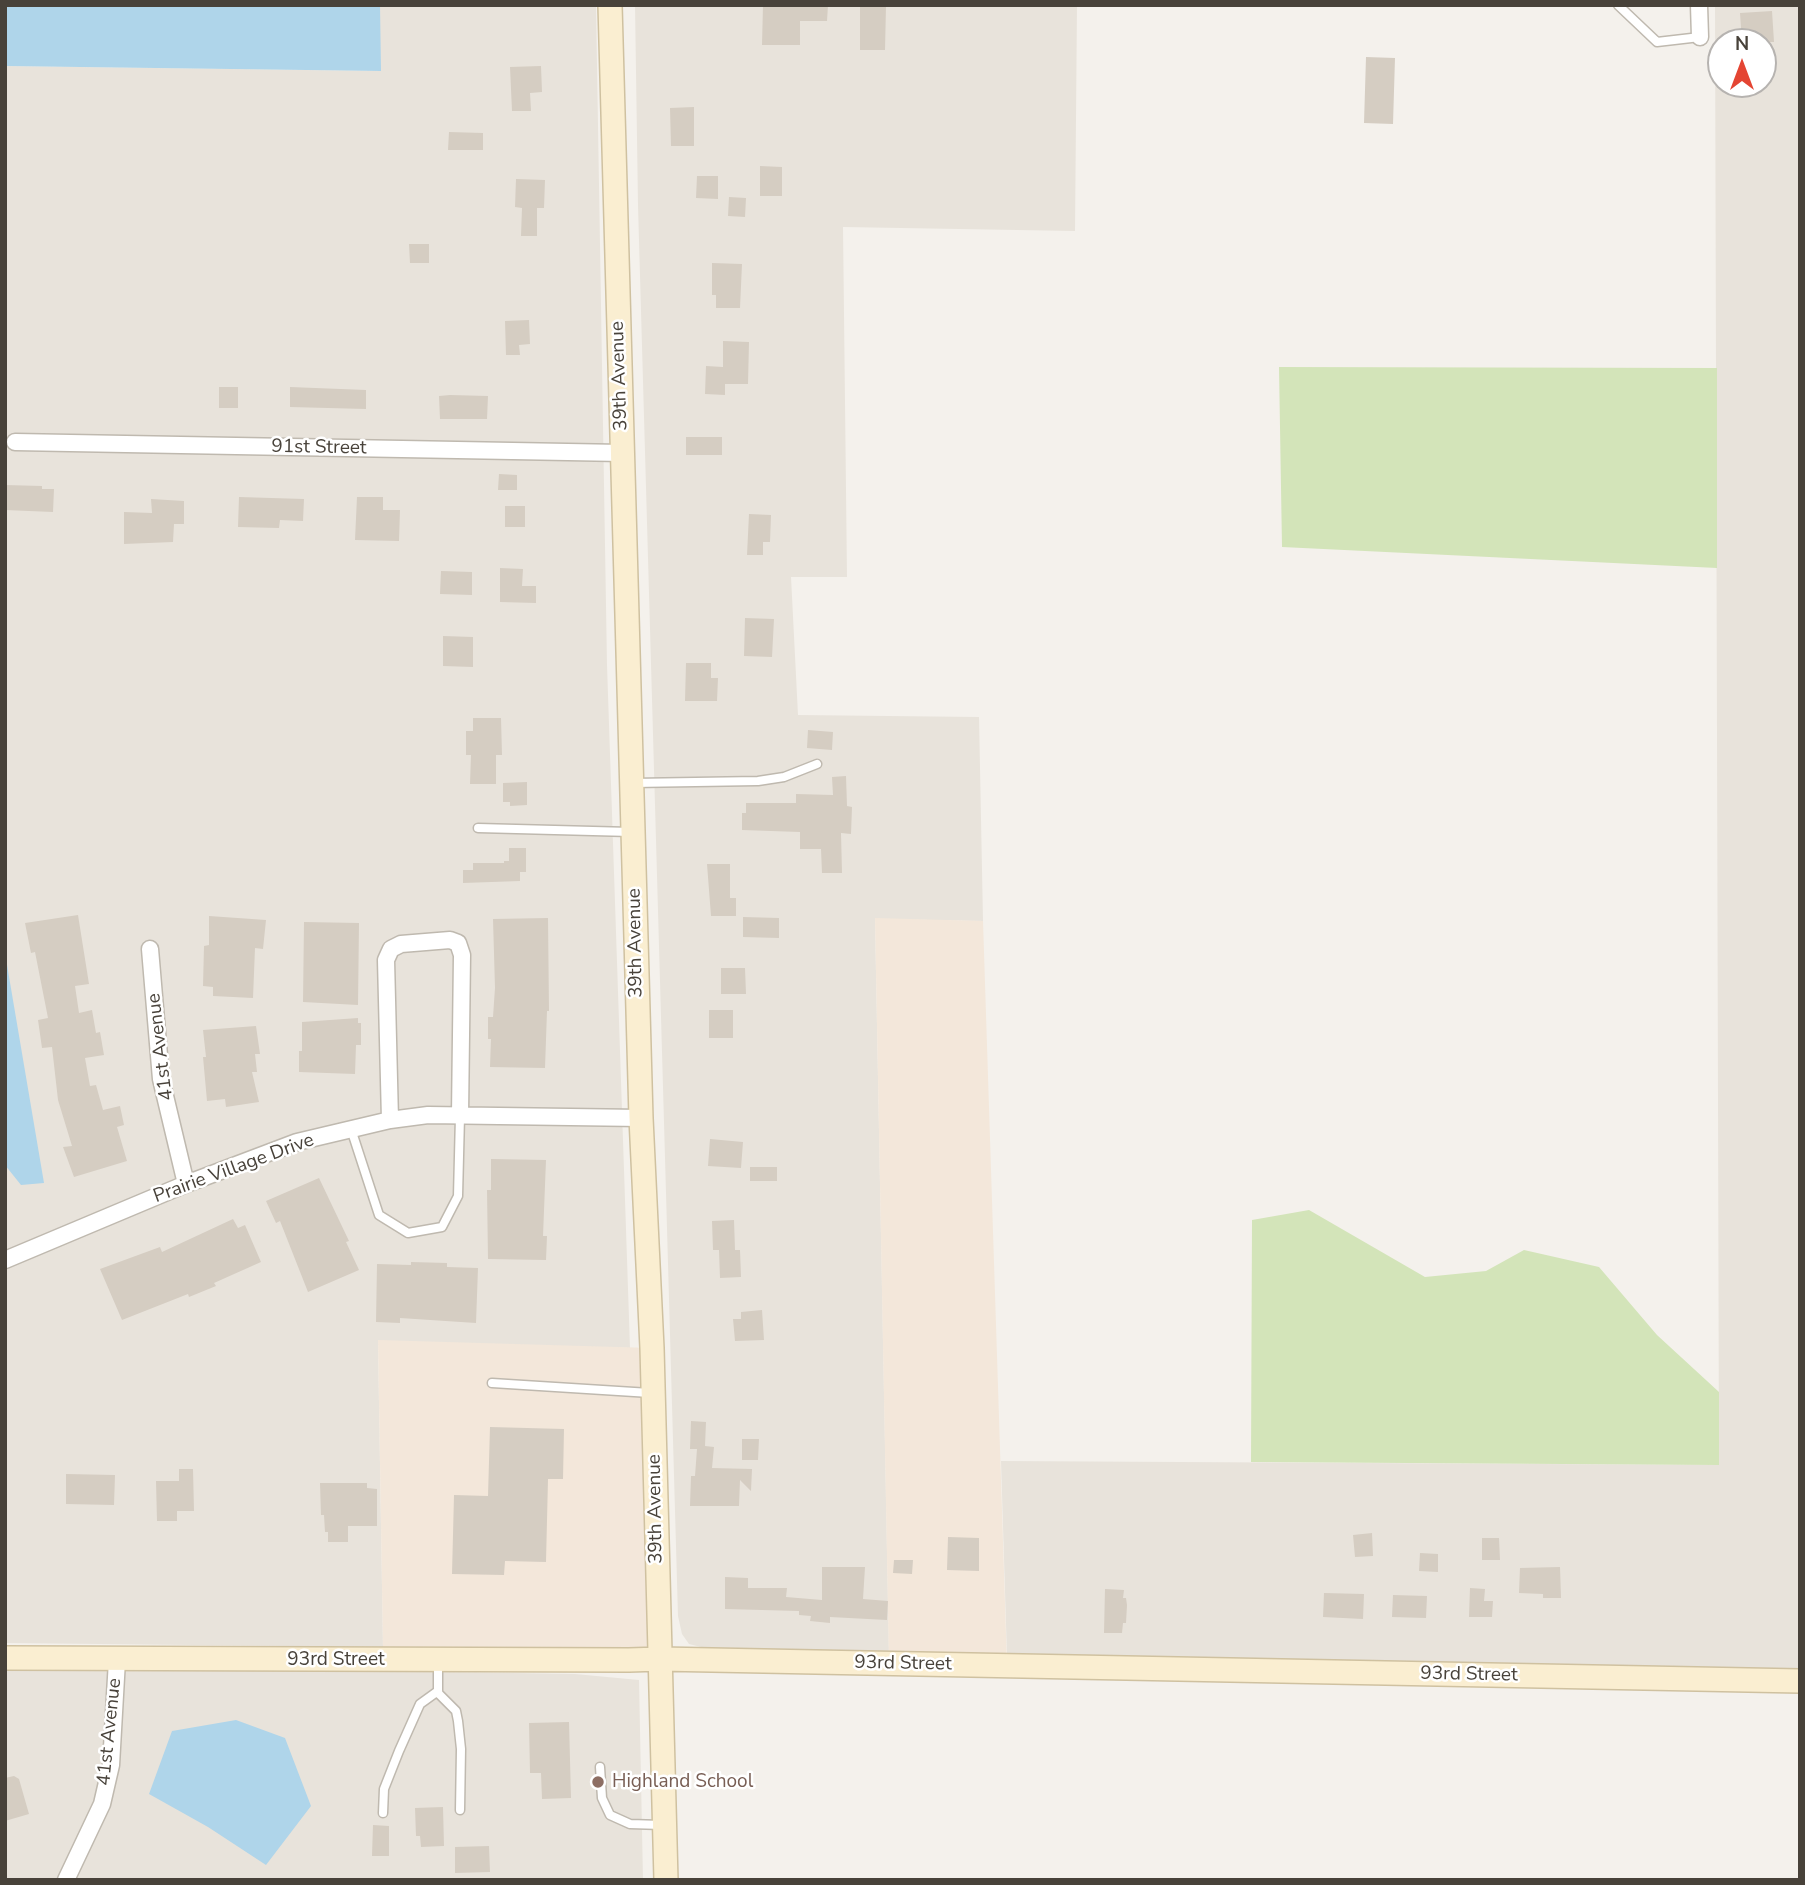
<!DOCTYPE html>
<style>
body{margin:0}
#map{position:relative;width:1805px;height:1885px;overflow:hidden;background:#f4f1ec;font-family:"Nunito Sans",sans-serif}
canvas{display:block}
.frame{position:absolute;inset:0;border:7px solid #48423a;pointer-events:none}
.north{position:absolute;left:1707px;top:28px;width:70px;height:70px;box-sizing:border-box;background:#fff;border:2px solid #b6b3b0;border-radius:50%;rotate:0deg;font-size:19px;font-weight:700;line-height:28px;text-align:center;color:#48423a}
.north::after{content:'';display:block;margin:auto;width:24px;height:32px;background:#e44533;clip-path:polygon(50% 0,100% 100%,50% 72%,0 100%)}
</style>
<div id="map">
<canvas width="1805" height="1885"></canvas>
<div class="frame"></div>
<div class="north">N</div>
</div>
<script>
const c = document.querySelector('canvas').getContext('2d');
c.lineJoin = 'round';
function fillPath(path, color) {
  c.fillStyle = color;
  c.fill(path, 'evenodd');
}
function poly(rows) {
  const path = new Path2D();
  for (const r of rows) {
    path.moveTo(r[0], r[1]);
    for (let i = 2; i < r.length; i += 2) path.lineTo(r[i], r[i + 1]);
  }
  return path;
}
function strokePath(path, color, width, dash) {
  c.strokeStyle = color;
  c.lineWidth = width;
  c.lineCap = dash ? 'butt' : 'round';
  c.setLineDash(dash || []);
  c.stroke(path);
}
function label(font, color, halo, rows, align = 'center') {
  c.font = font + ' "Nunito Sans",sans-serif';
  c.lineWidth = 5;
  c.setLineDash([]);
  c.textBaseline = 'middle';
  c.strokeStyle = halo;
  c.fillStyle = color;
  for (const [text, x, y, turn = 0] of rows) {
    c.save();
    c.translate(x, y);
    c.rotate((+turn || 0) * Math.PI / 180);
    c.textAlign = isNaN(turn) ? turn : align;
    if (halo) c.strokeText(text, 0, 0);
    c.fillText(text, 0, 0);
    c.restore();
  }
}
fillPath(poly([
 [380,5,596,5,607,665,630,1348,378,1341,383,1647,5,1643,5,66,380,71],
 [635,5,1077,5,1075,231,843,227,847,577,791,577,798,715,979,717,983,921,875,919,889,1655,709,1649,689,1644,682,1634,678,1616,638,205],
 [1715,5,1800,5,1800,1673,1007,1657,1001,1461,1719,1465],
 [1721,42,1763,42,1763,84,1721,84],
 [5,1665,575,1674,639,1680,643,1880,5,1880]
]), '#e8e3db');
fillPath(poly([
 [875,918,983,921,1007,1666,889,1664],
 [378,1340,652,1348,660,1659,427,1660,383,1647]
]), '#f3e7da');
fillPath(poly([
 [1279,367,1717,368,1717,568,1282,547],
 [1309,1210,1425,1277,1486,1271,1524,1250,1599,1267,1657,1335,1719,1392,1719,1465,1251,1462,1252,1220]
]), '#d3e4b9');
fillPath(poly([
 [5,5,380,5,381,71,5,66],
 [5,953,44,1183,21,1185,5,1165],
 [236,1720,285,1738,311,1806,266,1865,208,1827,149,1794,172,1731]
]), '#afd5ea');
fillPath(poly([
 [763,5,828,5,827,21,800,21,800,45,762,45],
 [860,5,886,6,885,50,860,50],
 [1772,11,1774,42,1742,42,1740,13],
 [1366,57,1395,58,1393,124,1364,123],
 [541,66,542,92,530,93,531,111,512,111,510,67],
 [694,107,694,146,671,146,670,108],
 [449,132,483,133,483,150,448,150],
 [760,166,782,167,782,196,760,196],
 [697,176,718,176,718,199,696,198],
 [516,179,545,180,544,208,537,208,537,236,521,236,522,208,515,207],
 [729,197,746,198,745,217,728,216],
 [409,244,429,244,429,263,410,263],
 [712,263,742,264,740,308,716,308,716,295,712,295],
 [529,320,530,344,519,345,520,355,506,355,505,321],
 [723,341,749,342,748,384,725,384,725,395,705,394,706,366,723,367],
 [219,387,238,387,238,408,219,408],
 [290,387,366,390,366,409,290,407],
 [450,395,488,396,487,419,440,419,439,396],
 [686,437,722,437,722,455,686,455],
 [499,474,517,475,517,490,498,490],
 [5,485,42,486,42,489,54,489,53,512,5,510],
 [239,497,304,499,303,521,280,520,279,528,238,527],
 [357,497,383,497,383,510,400,510,399,541,355,540],
 [151,499,184,501,184,524,174,524,173,542,124,544,124,512,152,513],
 [505,506,525,506,525,527,505,527],
 [749,514,771,515,770,542,763,542,763,555,747,555],
 [500,568,523,569,522,586,536,586,536,603,500,602],
 [441,571,472,572,472,595,440,594],
 [745,618,774,619,772,657,744,656],
 [443,636,473,637,473,667,443,666],
 [686,663,711,663,711,678,718,678,717,701,685,701],
 [473,718,501,718,502,755,496,755,496,784,470,784,471,755,466,755,466,731,473,731],
 [808,730,833,732,832,750,807,748],
 [846,776,847,806,852,807,851,834,841,833,842,873,822,873,821,849,800,849,800,832,742,830,742,813,746,813,746,803,796,803,796,794,833,795,832,777],
 [527,782,527,805,510,806,510,802,503,802,503,783],
 [509,848,526,848,526,872,520,872,520,881,463,883,463,870,473,870,473,863,504,863,504,861,509,861],
 [707,864,730,864,730,898,736,898,736,916,711,916],
 [78,915,89,984,75,986,79,1013,92,1010,96,1033,100,1032,104,1055,85,1058,90,1086,96,1085,103,1110,120,1106,124,1125,117,1127,127,1161,74,1177,63,1147,72,1146,58,1100,52,1047,42,1048,38,1020,48,1018,35,952,31,953,25,923],
 [209,916,266,920,263,949,255,948,253,998,213,996,213,987,203,986,204,946,209,945],
 [743,917,779,918,779,938,743,937],
 [548,918,549,1011,547,1011,545,1068,490,1067,491,1039,488,1039,488,1017,493,1017,495,988,493,919],
 [304,922,359,923,358,1005,303,1002],
 [721,968,745,968,746,994,721,994],
 [709,1010,733,1010,733,1038,709,1038],
 [358,1018,358,1023,361,1023,361,1045,356,1045,355,1074,299,1072,299,1051,302,1051,302,1022],
 [256,1026,260,1054,255,1054,257,1072,252,1072,259,1102,226,1107,225,1099,207,1101,203,1057,206,1057,203,1030],
 [710,1139,743,1142,741,1168,708,1166],
 [491,1159,546,1160,543,1236,547,1236,546,1260,488,1259,487,1190,491,1190],
 [750,1167,777,1167,777,1181,750,1181],
 [319,1178,349,1241,346,1242,359,1270,308,1292,280,1221,276,1223,266,1201],
 [233,1219,238,1228,245,1225,261,1262,214,1283,216,1286,189,1297,188,1294,122,1320,100,1269,160,1247,162,1252],
 [734,1220,735,1250,740,1250,741,1277,720,1278,719,1250,713,1250,712,1221],
 [411,1262,447,1263,447,1267,478,1268,476,1323,400,1318,400,1323,376,1322,377,1264,411,1265],
 [762,1310,764,1340,735,1341,733,1319,741,1319,741,1312],
 [691,1421,706,1422,705,1446,714,1447,712,1468,752,1469,751,1491,740,1480,739,1506,690,1506,691,1476,695,1476,697,1449,690,1449],
 [490,1427,564,1429,563,1479,548,1479,546,1562,505,1561,504,1575,452,1574,454,1495,488,1496],
 [742,1439,759,1439,758,1460,742,1460],
 [179,1469,193,1469,194,1511,177,1511,177,1521,157,1521,156,1481,179,1481],
 [66,1474,115,1475,114,1505,66,1504],
 [320,1483,367,1483,367,1488,377,1489,377,1526,348,1526,348,1542,328,1542,328,1532,325,1532,324,1515,321,1515],
 [1372,1533,1373,1556,1355,1557,1353,1535],
 [948,1537,979,1538,979,1571,947,1570],
 [1482,1538,1499,1538,1500,1560,1482,1560],
 [1420,1553,1438,1554,1438,1572,1419,1571],
 [894,1560,913,1560,912,1574,893,1573],
 [822,1567,865,1567,863,1599,888,1601,887,1620,830,1617,830,1623,810,1621,811,1616,799,1615,799,1611,725,1609,725,1577,748,1578,748,1588,787,1588,786,1597,822,1600],
 [1560,1567,1561,1598,1543,1598,1543,1594,1519,1593,1520,1568],
 [1470,1588,1485,1589,1484,1601,1493,1601,1492,1617,1469,1617],
 [1105,1589,1124,1590,1123,1598,1126,1598,1127,1605,1126,1623,1123,1623,1122,1633,1104,1633],
 [1324,1593,1364,1594,1363,1619,1323,1617],
 [1393,1595,1427,1596,1426,1618,1392,1617],
 [569,1722,571,1798,542,1799,541,1773,530,1773,529,1723],
 [14,1776,19,1779,29,1814,5,1821,5,1778],
 [443,1807,444,1846,421,1847,420,1836,416,1836,415,1808],
 [373,1825,389,1826,389,1856,372,1856],
 [489,1846,490,1872,455,1873,455,1847]
]), '#d5cdc2');
const lane = poly([
 [1618,5,1657,42,1700,37],
 [633,783,758,781,784,777,817,764],
 [478,828,631,832],
 [351,1129,379,1215,408,1233,442,1227,458,1196,460,1116],
 [492,1383,650,1393],
 [438,1663,438,1693,456,1711,458,1721,461,1749,460,1810],
 [600,1767,602,1798,610,1815,630,1824,662,1825],
 [383,1813,384,1789,399,1751,420,1704,438,1691]
]);
const street = poly([
 [1699,5,1700,37],
 [15,442,623,453],
 [150,949,161,1079,186,1184],
 [390,1120,386,960,391,949,401,944,450,940,458,943,462,955,460,1115],
 [5,1260,186,1184,297,1142,390,1120,428,1115,641,1118],
 [66,1880,102,1804,111,1765,117,1660]
]);
const secondary = poly([
 [610,5,641,1118,652,1348,666,1880],
 [5,1658,629,1660,660,1659,1800,1681]
]);
strokePath(lane, '#bfb9af', 11);
strokePath(street, '#bfb9af', 19);
strokePath(secondary, '#cfc1a0', 26);
strokePath(lane, '#fff', 8);
strokePath(street, '#fff', 16);
strokePath(secondary, '#faeed1', 23);
for (const [x, y, r, color] of [
 [598,1782,7,"#8d6e63"]
]) {
  const dot = new Path2D();
  dot.arc(x, y, r, 0, 2 * Math.PI);
  c.fillStyle = color;
  c.fill(dot);
  strokePath(dot, '#fff', 2.5);
}
label('19px', '#48423a', '#fff', [
 ["39th Avenue",620,376,-92],
 ["91st Street",319,448,1],
 ["39th Avenue",636,943,-91],
 ["41st Avenue",161,1047,-97],
 ["Prairie Village Drive",234,1169,-20],
 ["39th Avenue",656,1509,-91],
 ["93rd Street",336,1660],
 ["93rd Street",903,1664,1],
 ["93rd Street",1469,1675,1],
 ["41st Avenue",110,1732,-84]
]);
label('19px', '#785e54', '#fff', [
 ["Highland School",612,1782]
], 'left');
</script>
